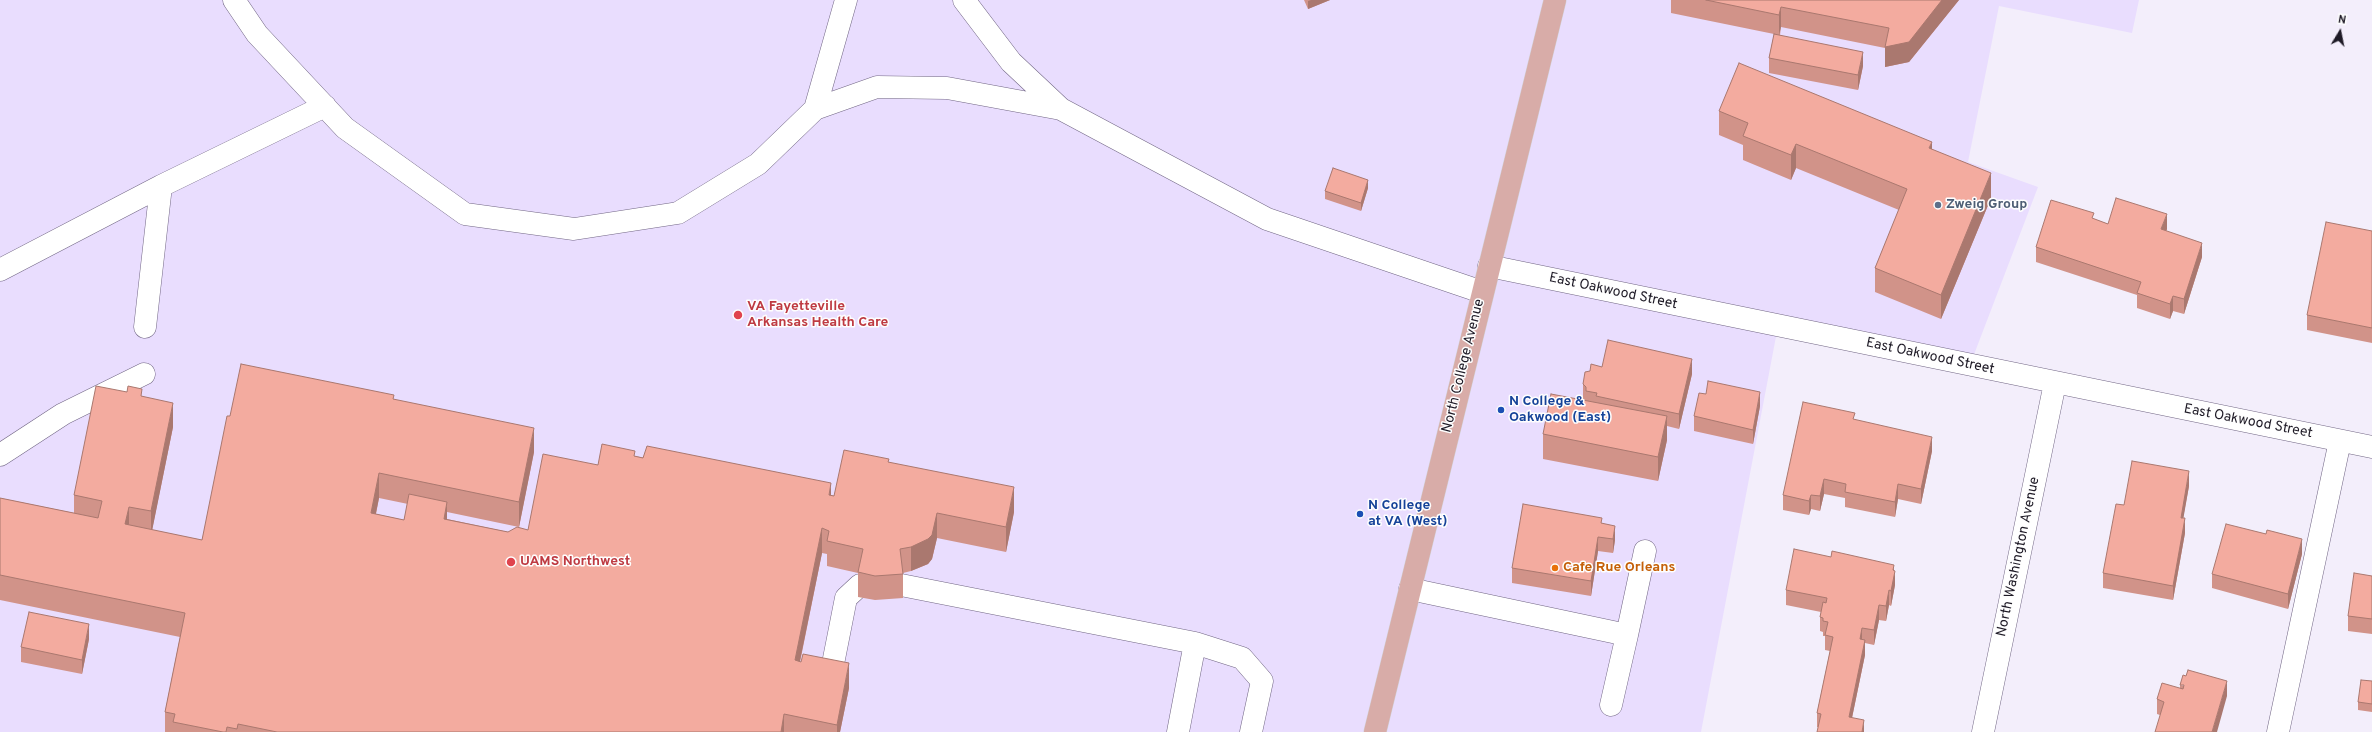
<!DOCTYPE html>
<style>
body{margin:0}
#map{position:relative;width:2372px;height:732px;overflow:hidden;background:#f3eefb;font-family:Overpass,sans-serif}
canvas{display:block}
.north{position:absolute;left:2320px;top:12px;width:40px;height:40px;-webkit-text-stroke:3px #fefefe;paint-order:stroke;rotate:10deg;font-size:11px;font-weight:700;line-height:16px;text-align:center;color:#1e1a26}
.north::after{content:'';display:block;margin:auto;width:14px;height:18px;background:#1e1a26;clip-path:polygon(50% 0,100% 100%,50% 72%,0 100%)}
</style>
<div id="map">
<canvas width="2372" height="732"></canvas>
<div class="north">N</div>
</div>
<script>
const c = document.querySelector('canvas').getContext('2d');
c.lineJoin = 'round';
function fillPath(path, color) {
  c.fillStyle = color;
  c.fill(path, 'evenodd');
}
function poly(rows) {
  const path = new Path2D();
  for (const r of rows) {
    path.moveTo(r[0], r[1]);
    for (let i = 2; i < r.length; i += 2) path.lineTo(r[i], r[i + 1]);
  }
  return path;
}
function strokePath(path, color, width, dash) {
  c.strokeStyle = color;
  c.lineWidth = width;
  c.lineCap = dash ? 'butt' : 'round';
  c.setLineDash(dash || []);
  c.stroke(path);
}
function label(font, color, halo, rows, align = 'center') {
  c.font = font + ' Overpass,sans-serif';
  c.lineWidth = 3;
  c.setLineDash([]);
  c.textBaseline = 'middle';
  c.strokeStyle = halo;
  c.fillStyle = color;
  for (const [text, x, y, turn = 0] of rows) {
    c.save();
    c.translate(x, y);
    c.rotate((+turn || 0) * Math.PI / 180);
    c.textAlign = isNaN(turn) ? turn : align;
    if (halo) c.strokeText(text, 0, 0);
    c.fillText(text, 0, 0);
    c.restore();
  }
}
fillPath(poly([
 [0,0,2139,0,2132,33,1999,6,1968,162,2038,187,1970,365,1778,326,1701,732,0,732]
]), '#e9ddfe');
const minor = poly([
 [234,0,257,34,345,128,465,214,574,229,678,213,758,164,815,109,846,0],
 [964,0,1011,62,1061,109,1267,219,1482,292],
 [815,109,877,87,947,88,1061,109],
 [1489,266,2372,447],
 [0,270,161,186],
 [145,327,161,186,325,106],
 [0,455,63,414,144,374],
 [901,585,1195,643,1242,658,1262,681,1251,732],
 [1410,589,1627,635,1645,551],
 [829,684,846,598,860,585],
 [1611,705,1627,635],
 [1178,732,1195,643],
 [1983,732,2055,383],
 [2278,732,2340,441]
]);
const major = poly([
 [1375,732,1555,0]
]);
strokePath(minor, '#726785', 23);
strokePath(major, '#d2d1d4', 23);
strokePath(minor, '#fff', 22);
strokePath(major, '#d8aca8', 22);
fillPath(poly([
 [1304,0,1330,0,1308,9],
 [1671,0,1959,0,1909,62,1885,67,1885,48,1781,27,1780,35,1863,66,1858,90,1769,73,1769,58,1774,34,1671,13],
 [1719,111,1932,149,1991,198,1941,319,1875,292,1875,268,1899,210,1796,168,1791,180,1743,160,1743,145,1719,135],
 [1368,188,1361,211,1325,199,1325,191],
 [2094,219,2108,224,2167,229,2166,231,2202,257,2184,314,2173,311,2170,319,2137,308,2137,295,2036,262,2036,247],
 [2372,231,2372,343,2307,330,2307,315],
 [1602,367,1692,374,1679,429,1667,426,1667,440,1658,481,1543,459,1543,434,1585,400,1583,399,1583,384],
 [142,396,173,427,152,530,202,540,230,416,394,399,534,452,519,527,447,512,447,519,508,532,528,530,598,465,635,456,834,496,889,462,1014,512,1006,552,937,538,932,559,928,564,911,571,903,573,903,598,875,600,858,597,858,573,827,566,827,554,822,553,800,662,849,688,840,732,165,732,165,712,180,637,0,600,0,498,74,513,74,495],
 [379,498,408,504,404,520,376,514],
 [1760,406,1753,444,1694,431,1694,416],
 [1855,420,1932,451,1921,504,1898,499,1895,517,1845,507,1845,498,1824,494,1820,511,1811,509,1809,515,1783,510,1783,495],
 [2189,486,2183,518,2185,533,2173,600,2103,588,2103,573,2124,505],
 [1602,523,1615,540,1613,553,1598,551,1591,596,1512,583,1512,568],
 [2302,554,2288,609,2212,588,2212,574],
 [1894,570,1895,585,1891,606,1889,605,1886,621,1879,620,1874,645,1865,643,1865,655,1852,718,1864,732,1817,727,1817,713,1830,651,1825,650,1825,636,1823,636,1823,632,1820,631,1820,617,1821,612,1786,605,1786,590],
 [2372,576,2372,634,2348,631,2348,616],
 [89,639,82,674,21,662,21,647],
 [2372,681,2372,712,2358,710,2358,702],
 [2180,685,2227,696,2160,715,2157,714,2157,699,2180,688]
]), '#d19389');
fillPath(poly([
 [1311,0,1330,0,1308,9,1308,1],
 [1942,0,1959,0,1909,62,1885,67,1885,47],
 [1781,7,1781,27,1779,35,1779,15],
 [1863,52,1863,66,1858,90,1858,75],
 [1932,142,1932,166,1929,148],
 [1796,144,1796,168,1791,180,1791,155],
 [1991,173,1991,198,1941,319,1941,295],
 [1368,180,1368,188,1361,211,1361,203],
 [2167,214,2167,229,2161,244,2161,229],
 [2202,243,2202,257,2184,314,2184,299],
 [2173,296,2173,311,2170,319,2170,304],
 [1692,359,1692,374,1679,429,1679,414],
 [1760,392,1760,406,1753,444,1753,430],
 [173,403,173,427,151,536,151,511],
 [1667,416,1667,440,1658,481,1658,457],
 [534,428,534,452,519,527,519,502],
 [1932,437,1932,451,1921,504,1921,489],
 [2189,471,2189,486,2181,532,2181,518],
 [379,473,379,498,371,537,371,513],
 [1824,479,1824,494,1820,511,1820,496],
 [831,483,831,508,829,495],
 [1898,484,1898,499,1895,517,1895,502],
 [1014,487,1014,512,1006,552,1006,527],
 [1811,495,1811,509,1809,515,1809,501],
 [447,502,447,527,444,519],
 [129,507,129,531,125,524],
 [937,513,937,538,932,559,928,564,911,571,911,547],
 [2185,518,2185,533,2173,600,2173,586],
 [1615,526,1615,540,1613,553,1613,539],
 [822,528,822,553,795,685,795,660],
 [1598,537,1598,551,1591,596,1591,581],
 [2302,539,2302,554,2288,609,2288,594],
 [1894,565,1894,576,1895,571,1895,585,1891,606,1891,591,1893,570],
 [1889,590,1889,605,1886,621,1886,606],
 [1879,605,1879,620,1874,645,1874,630],
 [89,624,89,639,82,674,82,660],
 [1862,628,1862,643,1860,639],
 [1865,640,1865,655,1849,732,1849,717],
 [849,663,849,688,840,732,837,732,837,725],
 [2227,681,2227,696,2217,732,2212,732],
 [784,714,784,732,781,732],
 [1864,720,1864,732,1862,732]
]), '#aa786f');
const building = poly([
 [1706,0,1942,0,1909,42,1885,47,1889,28,1781,7,1779,15,1706,0],
 [1774,34,1863,52,1858,75,1769,58,1774,34],
 [1739,63,1932,142,1929,148,1991,173,1941,295,1875,268,1907,189,1796,144,1791,155,1743,136,1748,123,1719,111,1739,63],
 [1333,168,1368,180,1361,203,1325,191,1333,168],
 [2116,198,2167,214,2161,229,2202,243,2184,299,2173,296,2170,304,2137,293,2141,282,2036,247,2051,200,2094,213,2092,218,2108,224,2116,198],
 [2326,222,2372,231,2372,328,2307,315,2326,222],
 [1608,340,1692,359,1679,414,1596,396,1597,393,1586,391,1586,387,1583,384,1585,372,1590,371,1591,364,1602,367,1608,340],
 [241,364,394,395,393,399,534,428,519,502,379,473,371,513,404,520,409,494,447,502,444,519,508,532,517,527,528,530,543,454,598,465,602,444,635,451,634,456,643,458,647,446,831,483,829,495,834,496,844,450,889,459,888,462,1014,487,1006,527,937,513,932,535,928,539,911,547,900,549,903,574,875,576,858,572,863,549,827,541,829,531,822,528,795,660,801,662,803,654,849,663,837,725,784,714,781,732,277,732,238,724,237,729,227,727,226,732,223,732,173,722,175,714,165,712,185,613,0,575,0,498,98,518,102,501,74,495,96,386,127,392,128,386,142,389,141,396,173,403,151,511,129,507,125,524,202,540,227,416,230,416,241,364],
 [1708,381,1760,392,1753,430,1694,416,1699,393,1706,394,1708,381],
 [1551,394,1667,416,1658,457,1543,434,1551,394],
 [1803,402,1855,413,1853,419,1932,437,1921,489,1898,484,1895,502,1845,492,1846,484,1824,479,1820,496,1811,495,1809,501,1783,495,1803,402],
 [2132,461,2189,471,2181,518,2185,518,2173,586,2103,573,2116,504,2124,505,2132,461],
 [1523,504,1602,518,1601,523,1615,526,1613,539,1598,537,1591,581,1512,568,1523,504],
 [2226,524,2266,534,2267,530,2302,539,2288,594,2212,574,2226,524],
 [1794,549,1831,557,1832,551,1894,565,1893,570,1895,571,1891,591,1889,590,1886,606,1879,605,1874,630,1862,628,1860,639,1865,640,1849,717,1864,720,1862,732,1817,732,1821,714,1817,713,1833,637,1825,635,1828,622,1823,621,1823,618,1820,617,1823,602,1826,603,1827,598,1786,590,1794,549],
 [2354,573,2372,576,2372,619,2348,616,2354,573],
 [29,612,89,624,82,660,21,647,29,612],
 [2188,670,2227,681,2212,732,2155,732,2164,702,2157,699,2162,683,2183,689,2184,685,2180,685,2183,675,2186,676,2188,670],
 [2361,680,2372,681,2372,704,2358,702,2361,680]
]);
fillPath(building, '#f3ab9f');
strokePath(building, '#aa786f', 1);
for (const [x, y, r, color] of [
 [1938,205,4,"#5c6f8a"],
 [738,315,5,"#e0444e"],
 [1501,410,4,"#1a4fb4"],
 [1360,514,4,"#1a4fb4"],
 [511,562,5,"#e0444e"],
 [1555,568,4,"#e8710a"]
]) {
  const dot = new Path2D();
  dot.arc(x, y, r, 0, 2 * Math.PI);
  c.fillStyle = color;
  c.fill(dot);
  strokePath(dot, '#fefefe', 1.5);
}
label('bold 14px', '#4e5e75', '#fefefe', [
 ["Zweig Group",1946,205]
], 'left');
label('14px', '#1e1a26', '#fefefe', [
 ["East Oakwood Street",1613,292,12],
 ["East Oakwood Street",1930,357,12],
 ["North College Avenue",1464,366,-76],
 ["East Oakwood Street",2248,422,11],
 ["North Washington Avenue",2019,557,-78]
]);
label('bold 14px', '#be3a42', '#fefefe', [
 ["VA Fayetteville",747,307],
 ["Arkansas Health Care",747,323],
 ["UAMS Northwest",520,562]
], 'left');
label('bold 14px', '#164399', '#fefefe', [
 ["N College &",1509,402],
 ["Oakwood (East)",1509,418],
 ["N College",1368,506],
 ["at VA (West)",1368,522]
], 'left');
label('bold 14px', '#c56008', '#fefefe', [
 ["Cafe Rue Orleans",1563,568]
], 'left');
</script>
